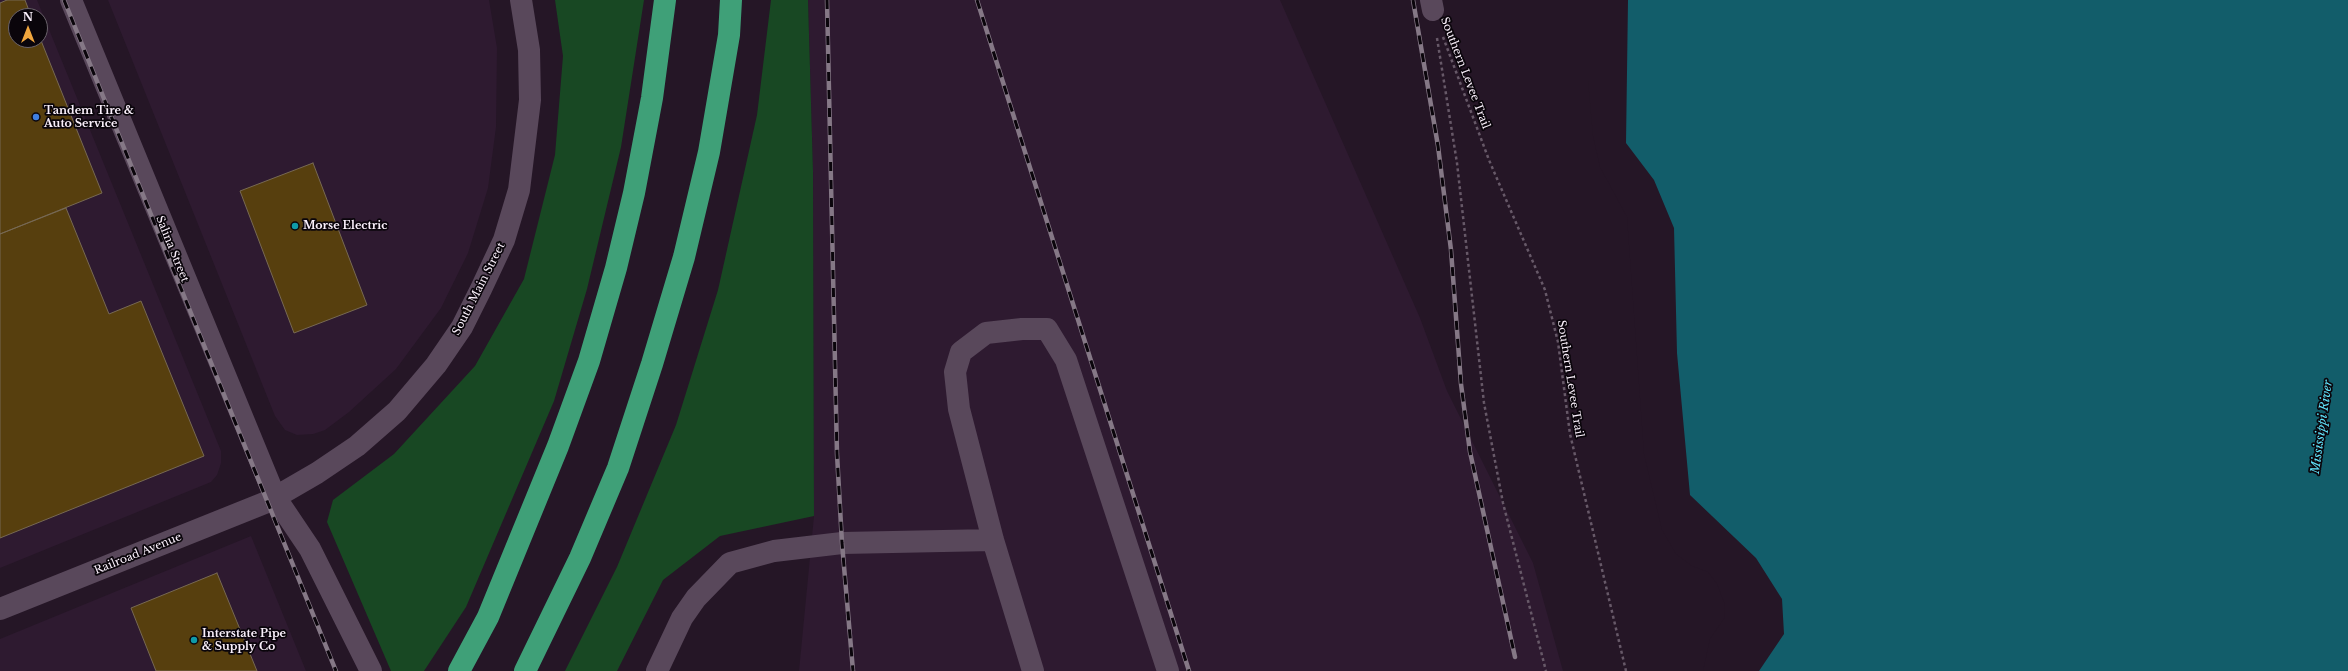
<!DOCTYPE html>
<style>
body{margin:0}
#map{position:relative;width:2348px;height:671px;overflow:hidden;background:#251626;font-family:"Libre Baskerville",serif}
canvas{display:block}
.north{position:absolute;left:8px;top:8px;width:40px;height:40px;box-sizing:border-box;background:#0a050b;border:1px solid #6a636b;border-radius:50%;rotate:0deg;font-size:11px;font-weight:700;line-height:16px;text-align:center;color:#faf0fb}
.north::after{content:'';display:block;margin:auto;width:14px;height:18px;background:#f0a63e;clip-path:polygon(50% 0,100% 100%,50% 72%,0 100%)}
</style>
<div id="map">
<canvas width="2348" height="671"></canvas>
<div class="north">N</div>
</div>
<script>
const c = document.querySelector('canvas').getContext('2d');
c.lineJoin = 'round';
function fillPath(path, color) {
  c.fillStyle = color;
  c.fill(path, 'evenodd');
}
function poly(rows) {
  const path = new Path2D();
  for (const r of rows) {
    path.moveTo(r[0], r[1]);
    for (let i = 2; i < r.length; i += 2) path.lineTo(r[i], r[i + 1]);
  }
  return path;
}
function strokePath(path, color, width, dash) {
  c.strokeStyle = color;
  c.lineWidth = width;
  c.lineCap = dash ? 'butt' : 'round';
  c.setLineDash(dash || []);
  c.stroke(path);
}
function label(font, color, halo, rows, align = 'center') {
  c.font = font + ' "Libre Baskerville",serif';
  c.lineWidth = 3.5;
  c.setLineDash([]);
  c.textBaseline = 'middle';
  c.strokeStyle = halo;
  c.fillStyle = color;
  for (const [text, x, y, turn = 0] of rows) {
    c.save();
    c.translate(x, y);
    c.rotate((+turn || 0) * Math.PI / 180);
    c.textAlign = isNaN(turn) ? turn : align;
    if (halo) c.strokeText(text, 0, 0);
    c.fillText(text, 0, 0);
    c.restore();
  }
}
fillPath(poly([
 [0,0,37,0,221,451,221,463,217,475,211,482,0,568],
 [16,16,40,16,40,40,16,40],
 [108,0,489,0,497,48,496,127,488,188,468,253,441,308,396,369,349,412,325,430,313,434,297,435,285,430,275,416],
 [808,0,1280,0,1420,318,1447,391,1533,563,1563,671,799,671,814,516,813,171],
 [251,536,306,671,0,671,0,639]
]), '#2e1a30');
fillPath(poly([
 [555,0,644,0,621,147,587,289,554,401,466,607,424,671,391,671,327,522,333,500,394,454,475,366,524,279,555,155,563,56],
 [771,0,808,0,813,171,814,516,720,536,663,580,617,671,565,671,617,567,676,425,718,290,757,115]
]), '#184823');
fillPath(poly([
 [1590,0,2348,0,2348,671,1705,671,1727,617,1726,602,1719,583,1709,570,1693,564]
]), '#125d6a');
fillPath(poly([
 [1588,0,1628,0,1626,143,1654,180,1674,228,1677,353,1690,495,1756,558,1782,599,1784,634,1759,671,1703,671,1710,639,1725,617,1724,602,1717,584,1708,572,1692,566,1676,554,1662,530,1644,454,1627,217,1600,167,1593,136,1588,81]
]), '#251626');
const building = poly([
 [7,0,25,0,31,16,16,16,16,40,40,40,40,38,102,193,0,234,0,3,7,0],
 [313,163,367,305,294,333,240,191,313,163],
 [66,208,109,314,141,301,204,456,0,538,0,234,66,208],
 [217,573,257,671,156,671,131,608,217,573]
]);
fillPath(building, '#573f0e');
strokePath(building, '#776953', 1);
strokePath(poly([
 [1443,37,1489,160,1545,290,1558,342,1570,434,1626,671],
 [1437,38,1457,163,1484,403,1503,503,1546,671]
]), '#675968', 2.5, [3, 3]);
strokePath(poly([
 [71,0,275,497,310,549,371,671],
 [1431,0,1433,10],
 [0,609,267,502,317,473,357,446,397,411,436,365,462,327,481,289,504,240,519,190,530,100,529,50,521,0],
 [657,671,682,618,696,598,730,563,774,551,842,543,993,540],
 [1033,671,993,540,959,409,955,372,961,352,986,333,1022,329,1047,329,1066,360,1168,671]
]), '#59485b', 22);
strokePath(poly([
 [459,671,488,617,558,446,589,361,616,268,634,193,652,98,665,0],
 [525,671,580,558,618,468,652,364,684,257,709,152,729,35,731,0]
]), '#3fa078', 22);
const rail = poly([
 [64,0,336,671],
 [827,0,837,454,842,543,853,671],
 [977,0,1189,671],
 [1413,0,1438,146,1451,250,1461,384,1470,452,1515,657]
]);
strokePath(rail, '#857886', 4.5);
strokePath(rail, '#0a050b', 3, [9]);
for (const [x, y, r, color] of [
 [36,117,4,"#3f7fe0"],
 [295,226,4,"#0f9aa8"],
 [194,640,4,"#0f9aa8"]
]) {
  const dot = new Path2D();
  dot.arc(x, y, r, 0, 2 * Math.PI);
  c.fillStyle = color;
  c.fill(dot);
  strokePath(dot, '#0a050b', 1.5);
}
label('11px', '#faf0fb', '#0a050b', [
 ["Southern Levee Trail",1465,73,69],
 ["Salina Street",172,249,68],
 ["South Main Street",479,289,-63],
 ["Southern Levee Trail",1570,379,81],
 ["Railroad Avenue",138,554,-22]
]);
label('bold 11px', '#faf0fb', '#0a050b', [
 ["Tandem Tire &",44,111],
 ["Auto Service",44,124],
 ["Morse Electric",303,226],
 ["Interstate Pipe",202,634],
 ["& Supply Co",202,647]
], 'left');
label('italic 12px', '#61e5fd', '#0a050b', [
 ["Mississippi River",2322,427,-82]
]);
</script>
